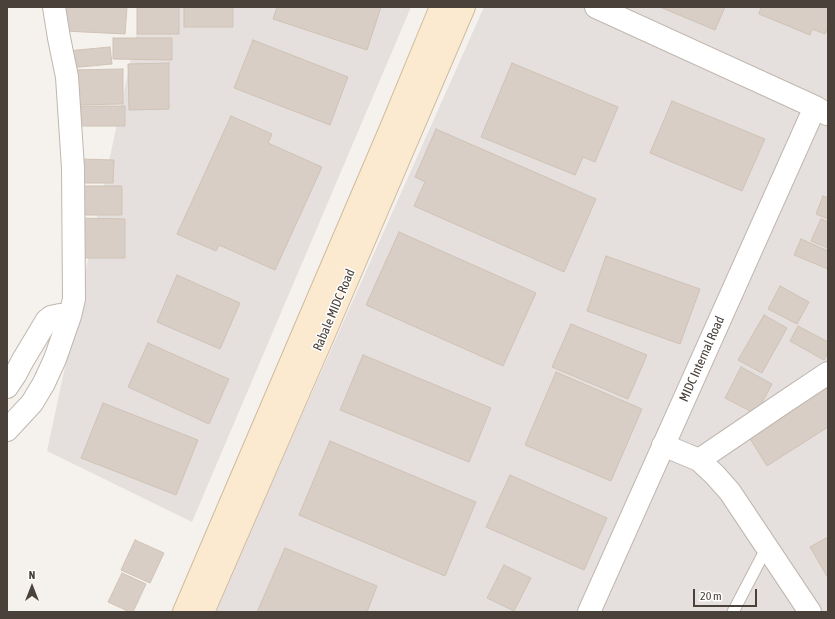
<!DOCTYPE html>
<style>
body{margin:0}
#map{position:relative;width:835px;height:619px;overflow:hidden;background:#f5f1ec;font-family:"Asap Condensed",sans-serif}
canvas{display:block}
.frame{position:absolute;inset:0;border:8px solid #49413a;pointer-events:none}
.north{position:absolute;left:12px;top:567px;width:40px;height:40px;-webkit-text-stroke:3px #fff;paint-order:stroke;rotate:0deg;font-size:11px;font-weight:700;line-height:16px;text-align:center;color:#49413a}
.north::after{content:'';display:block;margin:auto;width:14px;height:18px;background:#49413a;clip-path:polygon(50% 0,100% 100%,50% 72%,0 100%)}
.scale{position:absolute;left:693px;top:589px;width:64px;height:18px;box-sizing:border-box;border:2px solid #49413a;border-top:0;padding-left:5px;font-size:12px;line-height:14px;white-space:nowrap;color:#49413a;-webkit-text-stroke:3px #fff;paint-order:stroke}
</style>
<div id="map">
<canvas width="835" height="619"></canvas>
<div class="frame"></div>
<div class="north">N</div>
<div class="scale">20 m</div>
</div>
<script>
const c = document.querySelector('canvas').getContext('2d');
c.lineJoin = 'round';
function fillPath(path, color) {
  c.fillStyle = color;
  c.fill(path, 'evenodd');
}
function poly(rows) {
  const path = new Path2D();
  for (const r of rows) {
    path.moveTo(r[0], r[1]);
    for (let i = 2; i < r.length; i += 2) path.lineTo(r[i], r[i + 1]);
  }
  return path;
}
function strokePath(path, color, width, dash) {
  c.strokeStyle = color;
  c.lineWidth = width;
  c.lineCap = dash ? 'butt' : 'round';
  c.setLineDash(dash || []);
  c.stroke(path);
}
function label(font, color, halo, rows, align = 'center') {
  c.font = font + ' "Asap Condensed",sans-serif';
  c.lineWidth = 3;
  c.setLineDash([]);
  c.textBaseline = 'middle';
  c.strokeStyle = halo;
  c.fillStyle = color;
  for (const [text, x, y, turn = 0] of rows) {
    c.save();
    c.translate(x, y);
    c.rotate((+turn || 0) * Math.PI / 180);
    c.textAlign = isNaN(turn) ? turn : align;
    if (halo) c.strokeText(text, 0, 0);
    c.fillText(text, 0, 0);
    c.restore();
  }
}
fillPath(poly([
 [142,7,411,7,192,522,47,451],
 [484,7,828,7,828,612,214,612]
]), '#e5e0dd');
const building = poly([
 [66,7,127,7,125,34,65,31,66,7],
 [137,7,179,7,179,34,137,34,137,7],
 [184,7,233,7,233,27,184,27,184,7],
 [277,7,381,7,367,50,273,19,277,7],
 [660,7,725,7,715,30,660,7],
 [761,7,828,7,828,28,825,34,812,29,810,35,759,14,761,7],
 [113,38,172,38,172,60,113,59,113,38],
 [253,40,348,77,330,125,234,88,253,40],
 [110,47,112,64,69,68,67,51,110,47],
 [169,63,169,109,129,110,128,64,169,63],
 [512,63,618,107,595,162,583,157,575,175,481,137,512,63],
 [123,69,123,104,73,105,73,70,123,69],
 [672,101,765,139,742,191,650,153,672,101],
 [76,106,125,106,125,126,76,126,76,106],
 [231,116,272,134,268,143,322,167,275,270,219,245,216,251,177,234,231,116],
 [436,129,596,199,564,272,414,206,425,182,415,177,436,129],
 [80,159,114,160,113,183,80,183,80,159],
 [80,186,122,186,122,215,80,215,80,186],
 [823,196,828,198,828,219,816,214,823,196],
 [76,218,125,219,125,258,76,258,76,218],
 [821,219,828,222,828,248,811,241,821,219],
 [399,232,536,293,503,366,366,305,399,232],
 [801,239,828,251,828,269,794,255,801,239],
 [606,256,700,289,680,344,587,311,606,256],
 [177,275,240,303,220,349,157,322,177,275],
 [780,286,809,302,797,324,768,309,780,286],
 [764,315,787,328,762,373,738,360,764,315],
 [571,324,647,355,628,399,552,367,571,324],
 [798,326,828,342,828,352,824,360,790,341,798,326],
 [148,343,229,379,209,424,128,387,148,343],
 [363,355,491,408,469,462,340,410,363,355],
 [741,367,772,384,756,414,725,398,741,367],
 [556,372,642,409,611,481,525,445,556,372],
 [828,387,828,427,767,466,749,437,828,387],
 [103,403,198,440,176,495,81,458,103,403],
 [330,441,476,502,445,576,299,515,330,441],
 [510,475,607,518,584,570,486,527,510,475],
 [828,537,828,578,810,547,828,537],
 [135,540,164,553,150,583,121,570,135,540],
 [285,548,377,586,367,612,257,612,285,548],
 [504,565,531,578,514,611,487,598,504,565],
 [122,573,146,584,133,612,130,612,108,602,122,573]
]);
fillPath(building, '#d9cec5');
strokePath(building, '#d0c2b6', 1);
const service = poly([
 [733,612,767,547]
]);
const minor = poly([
 [596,7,815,107,827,114],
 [7,387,15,375,23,360,47,320,51,317,60,315,70,316,74,299,73,168,67,77,59,38,54,7],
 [7,430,32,403,44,383,55,359,70,316],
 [663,445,699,460,715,475,730,492,810,612],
 [699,460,783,403,828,373],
 [589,612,815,107]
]);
const secondary = poly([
 [184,612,391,128,441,7],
 [203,612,327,327,464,7]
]);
strokePath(service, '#c0b7af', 13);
strokePath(minor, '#c0b7af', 24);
strokePath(secondary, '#d0bca0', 24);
strokePath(service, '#fff', 11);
strokePath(minor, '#fff', 22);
strokePath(secondary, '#fbead0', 22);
label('13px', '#49413a', '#fff', [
 ["Rabale MIDC Road",334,310,-67],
 ["MIDC Internal Road",702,359,-66]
]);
</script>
